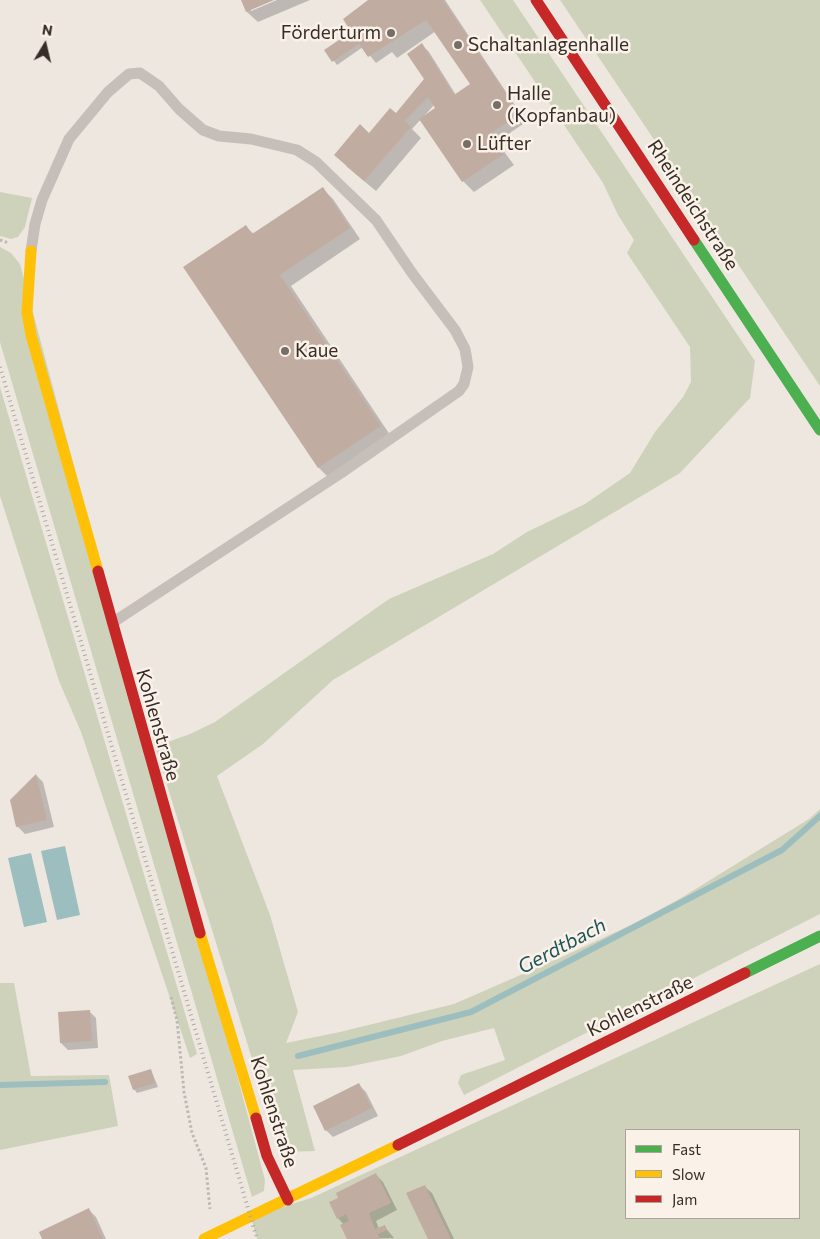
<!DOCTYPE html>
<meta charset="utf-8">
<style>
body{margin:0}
#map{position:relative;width:820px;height:1239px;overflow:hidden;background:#ede7e0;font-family:Commissioner,sans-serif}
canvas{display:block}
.legend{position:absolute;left:625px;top:1129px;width:175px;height:90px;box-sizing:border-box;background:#faf2e8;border:1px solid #aca39b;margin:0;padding:6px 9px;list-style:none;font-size:15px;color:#372d28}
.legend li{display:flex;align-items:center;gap:10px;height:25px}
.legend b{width:25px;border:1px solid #aca39b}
.north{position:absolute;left:20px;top:20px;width:50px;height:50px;-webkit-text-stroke:4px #faf2e8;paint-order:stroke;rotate:9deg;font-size:14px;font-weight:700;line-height:20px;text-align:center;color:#372d28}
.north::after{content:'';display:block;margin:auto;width:18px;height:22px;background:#372d28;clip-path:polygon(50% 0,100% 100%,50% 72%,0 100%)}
</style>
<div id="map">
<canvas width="820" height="1239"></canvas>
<ul class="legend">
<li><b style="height:6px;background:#4caf50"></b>Fast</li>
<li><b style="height:6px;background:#ffc107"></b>Slow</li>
<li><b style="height:6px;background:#c62828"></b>Jam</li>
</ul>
<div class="north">N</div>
</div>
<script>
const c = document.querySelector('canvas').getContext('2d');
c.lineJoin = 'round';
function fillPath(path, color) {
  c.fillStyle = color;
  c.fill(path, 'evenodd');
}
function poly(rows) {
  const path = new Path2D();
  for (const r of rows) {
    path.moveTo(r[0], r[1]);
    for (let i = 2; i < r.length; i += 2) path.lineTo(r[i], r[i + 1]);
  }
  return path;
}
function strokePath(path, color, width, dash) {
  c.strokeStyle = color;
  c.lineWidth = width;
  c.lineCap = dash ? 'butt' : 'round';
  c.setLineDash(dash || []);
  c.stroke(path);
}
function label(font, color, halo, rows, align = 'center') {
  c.font = font + ' Commissioner,sans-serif';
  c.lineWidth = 5;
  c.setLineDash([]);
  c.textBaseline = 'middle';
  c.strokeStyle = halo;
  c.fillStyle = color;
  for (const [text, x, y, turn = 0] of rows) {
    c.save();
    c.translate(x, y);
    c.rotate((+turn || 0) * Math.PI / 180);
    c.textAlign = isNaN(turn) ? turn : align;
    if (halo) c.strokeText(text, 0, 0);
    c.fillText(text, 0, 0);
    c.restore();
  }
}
fillPath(poly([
 [480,0,513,0,755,361,750,398,680,473,333,680,263,744,217,776,270,915,298,1012,286,1043,340,1032,454,1004,564,956,631,925,681,898,809,819,820,809,820,914,464,1095,458,1083,461,1075,505,1060,494,1028,442,1041,401,1056,347,1067,293,1070,315,1151,281,1152,154,743,168,742,190,734,215,722,389,599,493,554,527,532,585,504,630,473,655,432,683,397,691,382,690,347,627,253,634,240,618,215,603,183],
 [560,0,820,0,820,386],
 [0,192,32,198,25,227,18,237,11,239,0,236],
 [0,247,11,253,20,264,265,1180,264,1191,252,1197,0,342],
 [0,387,197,1054,190,1058,81,732,59,681,0,496],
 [820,964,820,1239,257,1239,251,1217,311,1198],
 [626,1130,799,1130,799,1218,626,1218],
 [0,983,14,983,31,1076,109,1075,118,1126,0,1150]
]), '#ced2ba');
fillPath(poly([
 [65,846,80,915,57,920,41,851],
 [31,853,47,922,24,927,8,858]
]), '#9cbebe');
fillPath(poly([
 [243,0,271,0,251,8,251,11,277,0,310,0,258,22,247,12],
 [370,0,445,0,526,122,504,137,507,141,500,146,514,165,474,192,463,181,421,119,412,129,421,138,376,191,346,166,369,134,403,121,425,79,422,45,429,52,456,95,472,84,436,31,397,58,392,52,376,63,363,47,337,65,326,50,351,33],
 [434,105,436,108,426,116,425,115],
 [322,188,333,199,360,239,291,286,394,441,333,482,319,468,184,267,246,227,254,234],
 [36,775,43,782,54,827,25,834,17,826],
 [89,1011,96,1018,98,1048,68,1050,61,1043],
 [151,1070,158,1087,137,1093,134,1089],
 [359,1085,366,1092,378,1116,333,1137,326,1130],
 [376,1175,383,1182,397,1210,376,1221,379,1229,384,1226,394,1238,348,1239,344,1225,338,1218],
 [424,1186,432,1193,454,1239,430,1239],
 [89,1210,96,1217,106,1239,44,1239]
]), '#0003');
strokePath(poly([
 [298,1056,471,1012,782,850,820,816],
 [0,1085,105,1082]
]), '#9cbebe', 6);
fillPath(poly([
 [241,0,274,0,246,12],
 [368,0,443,0,520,114,490,134,504,154,462,182,419,119,435,108,428,97,405,121,411,127,364,181,334,155,360,124,369,133,390,108,396,113,424,79,407,54,422,43,454,95,470,84,426,20,368,57,359,44,332,62,324,50,351,32,343,19],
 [323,187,350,228,280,275,381,426,318,468,183,267,246,225,252,234],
 [36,774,47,820,16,827,10,800],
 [90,1010,92,1041,60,1043,58,1012],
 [151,1069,155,1083,133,1090,128,1076],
 [359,1083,372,1108,325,1131,313,1106],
 [376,1173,391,1203,369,1213,375,1229,385,1225,387,1230,378,1234,380,1239,347,1239,340,1225,349,1221,346,1214,337,1219,329,1202,338,1198,336,1193],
 [425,1185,451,1239,428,1239,406,1193],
 [89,1208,103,1239,42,1239,39,1232]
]), '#c1aca2');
strokePath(poly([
 [0,240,9,243],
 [171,997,177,1020,184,1092,192,1133,206,1168,210,1209]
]), '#beb8b2', 3, [2.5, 2.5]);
strokePath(poly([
 [31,251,35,224,42,200,69,139,108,92,129,74,140,73,159,86,179,109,203,130,219,136,251,139,297,150,316,162,376,220,412,273,455,330,465,349,468,367,464,384,459,391,341,473,112,623]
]), '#c6bfb9', 11);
strokePath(poly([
 [694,240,820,430],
 [745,973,820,936]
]), '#4caf50', 11);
strokePath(poly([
 [31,251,27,312,31,335,98,571],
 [200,933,256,1118],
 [204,1239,398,1145]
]), '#ffc107', 11);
strokePath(poly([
 [536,0,694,240],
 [98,571,200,933],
 [256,1118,267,1156,288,1200],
 [398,1145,745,973]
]), '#c62828', 11);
strokePath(poly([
 [0,367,257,1239]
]), '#ada8a4', 4, [1, 4]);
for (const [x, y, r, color] of [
 [391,33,5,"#776e68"],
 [458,45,5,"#776e68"],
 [497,105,5,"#776e68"],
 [467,144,5,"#776e68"],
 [285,351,5,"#776e68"]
]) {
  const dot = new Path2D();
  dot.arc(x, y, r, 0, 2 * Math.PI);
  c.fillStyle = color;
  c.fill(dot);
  strokePath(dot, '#faf2e8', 2);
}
label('19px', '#372d28', '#faf2e8', [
 ["Förderturm",381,33,"right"],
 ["Schaltanlagenhalle",468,45],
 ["Halle",507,94],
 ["(Kopfanbau)",507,116],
 ["Lüfter",477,144],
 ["Kaue",295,351]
], 'left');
label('19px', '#372d28', '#faf2e8', [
 ["Rheindeichstraße",693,205,57],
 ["Kohlenstraße",158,725,74],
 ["Kohlenstraße",640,1006,-26],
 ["Kohlenstraße",274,1112,72]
]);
label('italic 20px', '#1d5459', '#faf2e8', [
 ["Gerdtbach",562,946,-28]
]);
</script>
